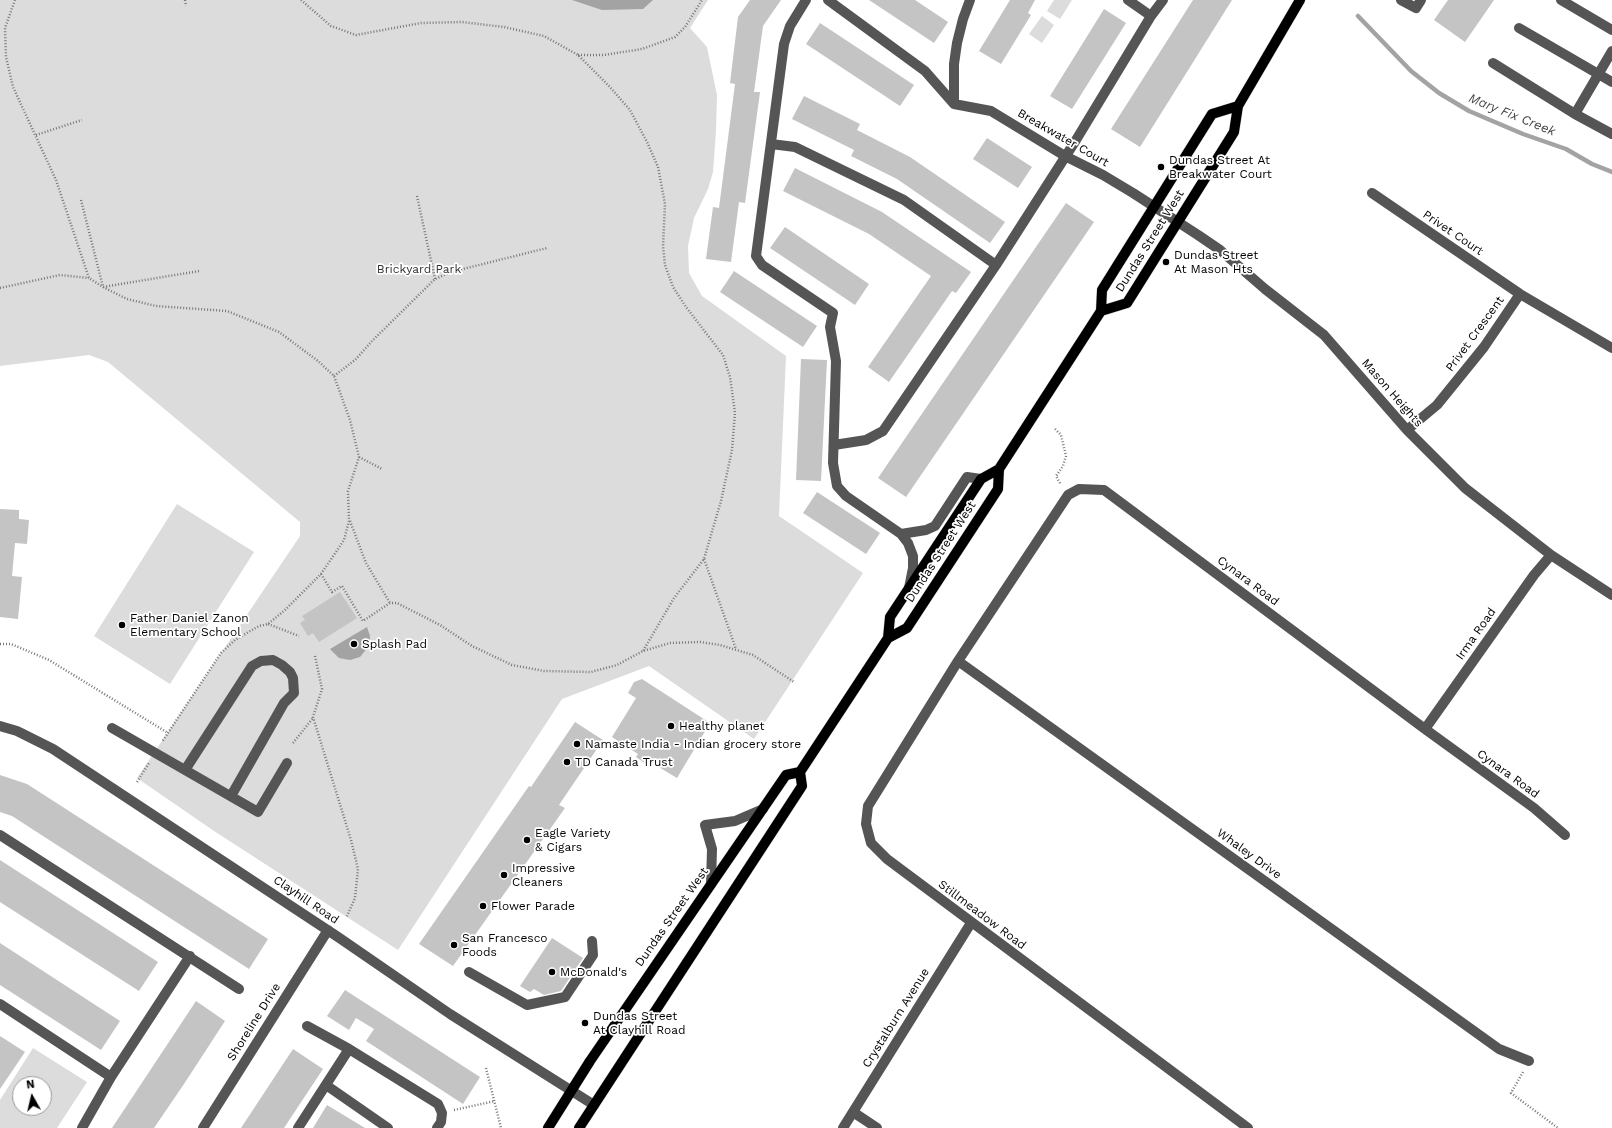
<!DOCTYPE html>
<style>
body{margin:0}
#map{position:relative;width:1612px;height:1128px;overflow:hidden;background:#fff;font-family:"Work Sans",sans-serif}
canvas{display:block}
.north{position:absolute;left:12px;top:1076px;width:40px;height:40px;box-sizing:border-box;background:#fff;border:1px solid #999;border-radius:50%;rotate:352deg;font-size:11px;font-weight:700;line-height:16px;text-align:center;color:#000}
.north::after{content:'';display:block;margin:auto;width:14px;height:18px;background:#000;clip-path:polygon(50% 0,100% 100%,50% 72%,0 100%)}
</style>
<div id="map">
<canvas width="1612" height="1128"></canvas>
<div class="north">N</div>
</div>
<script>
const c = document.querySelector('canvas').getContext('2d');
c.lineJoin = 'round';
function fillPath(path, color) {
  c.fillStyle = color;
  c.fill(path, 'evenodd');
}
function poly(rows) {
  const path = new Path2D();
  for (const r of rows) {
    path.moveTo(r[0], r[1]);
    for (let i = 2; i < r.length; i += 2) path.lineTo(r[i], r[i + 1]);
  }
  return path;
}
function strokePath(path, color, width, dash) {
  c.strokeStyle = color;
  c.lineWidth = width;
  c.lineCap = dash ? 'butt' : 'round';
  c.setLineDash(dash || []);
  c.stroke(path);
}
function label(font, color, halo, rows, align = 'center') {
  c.font = font + ' "Work Sans",sans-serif';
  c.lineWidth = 3.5;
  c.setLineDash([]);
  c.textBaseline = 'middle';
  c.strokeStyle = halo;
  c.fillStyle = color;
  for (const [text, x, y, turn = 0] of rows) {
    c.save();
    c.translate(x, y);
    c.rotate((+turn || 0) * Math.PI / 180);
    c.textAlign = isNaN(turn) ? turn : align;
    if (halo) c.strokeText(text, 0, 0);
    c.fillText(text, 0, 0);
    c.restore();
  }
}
fillPath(poly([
 [0,0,708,0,690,28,707,47,717,95,716,131,713,172,708,189,694,218,688,246,689,273,702,296,786,356,779,516,863,573,754,739,649,666,562,699,398,950,214,831,137,778,300,536,300,522,108,362,89,355,0,366],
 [1054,0,1072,0,1060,19,1047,11],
 [1042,16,1054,25,1042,43,1029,34],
 [177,504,254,552,170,684,94,636],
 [33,1048,87,1082,57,1128,0,1128,0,1100],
 [20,1084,44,1084,44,1108,20,1108]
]), '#dcdcdc');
fillPath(poly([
 [572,0,653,0,643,9,602,10],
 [367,627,370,636,369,646,360,657,350,660,339,658,330,649]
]), '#a3a3a3');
strokePath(poly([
 [1358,16,1411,71,1439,93,1469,111,1523,134,1566,149,1592,164,1612,172]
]), '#a3a3a3', 4.5);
fillPath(poly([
 [750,0,781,0,763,26,754,92,760,92,745,203,739,202,731,262,706,259,713,207,719,208,735,84,730,83,738,17],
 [869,0,915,0,948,22,934,43],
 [1010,0,1035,0,1028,13,1031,15,1001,64,979,51],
 [1193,0,1232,0,1140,147,1111,129],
 [1448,0,1494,0,1465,42,1434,20],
 [1104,9,1126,23,1072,109,1050,96],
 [820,23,914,85,900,106,806,44],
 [804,96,860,124,857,130,910,157,1005,222,990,243,897,179,851,156,854,150,792,119],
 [987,138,1032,167,1018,188,973,159],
 [795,168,882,212,971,272,956,293,952,291,889,382,868,367,931,276,869,234,783,191],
 [1066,203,1094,222,906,497,878,478],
 [785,227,869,284,855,305,770,248],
 [734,271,817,326,803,347,720,292],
 [801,359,827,360,821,481,796,480],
 [817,492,880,533,866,554,803,513],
 [0,509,19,510,19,519,29,520,27,544,15,543,12,576,22,577,18,619,0,617],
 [340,592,357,618,319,642,313,633,308,636,300,623,305,620,302,616],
 [642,679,710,723,677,778,652,763,650,767,636,757,638,754,612,737,636,698,628,693,634,682],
 [575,722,603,740,559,805,565,808,453,966,419,944,529,786,531,787],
 [0,775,27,784,268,939,249,969,12,816,0,812],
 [0,860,158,962,139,991,0,902],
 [552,938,583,958,561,991,544,995,534,989,530,992,520,986],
 [0,943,120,1021,101,1050,0,985],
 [345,990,480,1077,463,1104,366,1041,374,1029,356,1018,349,1030,327,1016],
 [196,1001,225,1021,184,1084,154,1128,112,1128],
 [0,1036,25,1052,0,1089],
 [293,1049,323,1069,284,1128,241,1128],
 [327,1105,365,1128,313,1128]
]), '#c4c4c4');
const major = poly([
 [1101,311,1127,303,1234,132,1238,106,1300,0],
 [888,638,890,617,981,479,999,469,1101,311,1102,290,1212,114,1238,106],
 [548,1128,590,1061,786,775,800,772],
 [579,1128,802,786,800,772,888,638,907,628,998,489,999,469]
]);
strokePath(major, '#dbdbdb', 11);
strokePath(poly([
 [15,0,5,28,6,57,13,87,56,180,89,278,103,287,127,299,156,306,227,311,279,332,318,361,334,376,350,420,359,457,348,491,349,521,344,540,321,574,285,610,268,624,259,626,235,640,221,653,162,742],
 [185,0,186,6],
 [301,0,331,26,356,35,421,23,462,22,504,27,544,36,578,55,609,86,630,110,647,142,658,167,665,204,663,246,665,265,673,287,686,307,723,355,730,377,735,413,732,450,721,501,704,559,674,598,643,651],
 [578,55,604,55,642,49,675,37,685,27,702,0],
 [36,135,82,120],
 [417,196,435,279],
 [81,200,103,287,199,271],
 [0,288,60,275,89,278],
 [334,376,355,360,373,340,435,279,451,272,547,248],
 [1055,429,1061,435,1066,456,1063,466,1056,476,1061,485],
 [359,457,382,469],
 [350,521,366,563,390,603],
 [704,559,736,649],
 [321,574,332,592,342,586,363,621,390,603,397,603,440,625,472,646,512,665,544,671,591,672,617,665,643,651,670,643,700,642,720,645,753,655,794,682],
 [268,624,299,636],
 [0,644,11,644,49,660,168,733],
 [315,656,322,689,313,717,351,840,358,869,355,898,346,918],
 [293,743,313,718],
 [137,782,149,763],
 [486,1068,501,1128],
 [1523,1072,1511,1093,1558,1128],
 [454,1110,495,1101]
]), '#777', 2.5, [1, 2]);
strokePath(poly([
 [806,0,790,26,784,44,756,256,762,265,833,313,830,327,836,361,833,463,837,486,846,496,901,534,908,543,913,556,913,568,909,588],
 [828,0,925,71,954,104],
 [1128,0,1151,16],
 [1401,0,1416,8,1421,0],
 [1561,0,1612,30],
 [1519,28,1612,82],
 [1493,63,1575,114,1612,134],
 [954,104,991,111,1065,156,1103,175,1133,193,1198,235,1220,250,1265,289,1324,335,1407,430,1465,488,1551,555,1612,595],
 [954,104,954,64,957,43,963,19,970,0],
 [1575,114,1612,51],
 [771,144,795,147,904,200,996,265],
 [1372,193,1520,294,1612,348],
 [1407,430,1437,405,1484,347,1520,294],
 [834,445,866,440,883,431,996,265,1076,140,1151,16,1163,0],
 [901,534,926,530,935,526,967,477,981,479],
 [958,661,1499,1049,1529,1061],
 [0,726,17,731,53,749,338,937,450,1014,594,1105],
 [112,728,258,812,287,763],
 [1425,729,1534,575,1551,555],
 [185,770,252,666,261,661,273,660,282,665,290,672,293,678,294,693,284,703,231,796],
 [0,835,239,989],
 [711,884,712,849,705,825,735,821,763,809],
 [469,972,527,1005,565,997,593,955,592,941],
 [0,1004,111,1077],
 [307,1026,349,1049,438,1104,442,1113,441,1122,437,1128],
 [326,1085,388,1128],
 [853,1112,877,1128],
 [82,1128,111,1077,190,956],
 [203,1128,328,930],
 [298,1128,349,1049],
 [843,1128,971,923],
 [1248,1128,887,859,871,843,866,824,868,806,958,661,1068,495,1079,489,1104,490,1425,729,1534,808,1565,835]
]), '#555', 10);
strokePath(major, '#000', 10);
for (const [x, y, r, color] of [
 [1161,167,4,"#000"],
 [1166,262,4,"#000"],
 [122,625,4,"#000"],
 [354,644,4,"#000"],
 [671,726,4,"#000"],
 [577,744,4,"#000"],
 [567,762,4,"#000"],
 [527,840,4,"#000"],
 [504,875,4,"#000"],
 [483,906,4,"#000"],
 [454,945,4,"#000"],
 [552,972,4,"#000"],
 [585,1023,4,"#000"]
]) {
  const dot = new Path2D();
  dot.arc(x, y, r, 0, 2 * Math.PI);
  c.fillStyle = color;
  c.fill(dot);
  strokePath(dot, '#fff', 1.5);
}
label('12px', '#000', '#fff', [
 ["Breakwater Court",1063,138,30],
 ["Privet Court",1453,233,34],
 ["Dundas Street West",1150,241,-58],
 ["Privet Crescent",1475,334,-54],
 ["Mason Heights",1392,393,49],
 ["Dundas Street West",941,552,-57],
 ["Cynara Road",1248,581,37],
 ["Irma Road",1476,634,-55],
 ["Cynara Road",1508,774,36],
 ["Whaley Drive",1249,854,36],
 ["Clayhill Road",306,900,34],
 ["Stillmeadow Road",982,915,37],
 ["Dundas Street West",672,917,-55],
 ["Crystalburn Avenue",896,1018,-58],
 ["Shoreline Drive",254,1022,-58]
]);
label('12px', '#000', '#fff', [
 ["Dundas Street At",1169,160],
 ["Breakwater Court",1169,174],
 ["Dundas Street",1174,255],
 ["At Mason Hts",1174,269],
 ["Father Daniel Zanon",130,618],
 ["Elementary School",130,632],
 ["Splash Pad",362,644],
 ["Healthy planet",679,726],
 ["Namaste India - Indian grocery store",585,744],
 ["TD Canada Trust",575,762],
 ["Eagle Variety",535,833],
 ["& Cigars",535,847],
 ["Impressive",512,868],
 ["Cleaners",512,882],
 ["Flower Parade",491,906],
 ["San Francesco",462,938],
 ["Foods",462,952],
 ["McDonald's",560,972],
 ["Dundas Street",593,1016],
 ["At Clayhill Road",593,1030]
], 'left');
label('12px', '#333', '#fff', [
 ["Brickyard Park",419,269]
]);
label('italic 13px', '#444', '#fff', [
 ["Mary Fix Creek",1512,115,22]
]);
</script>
